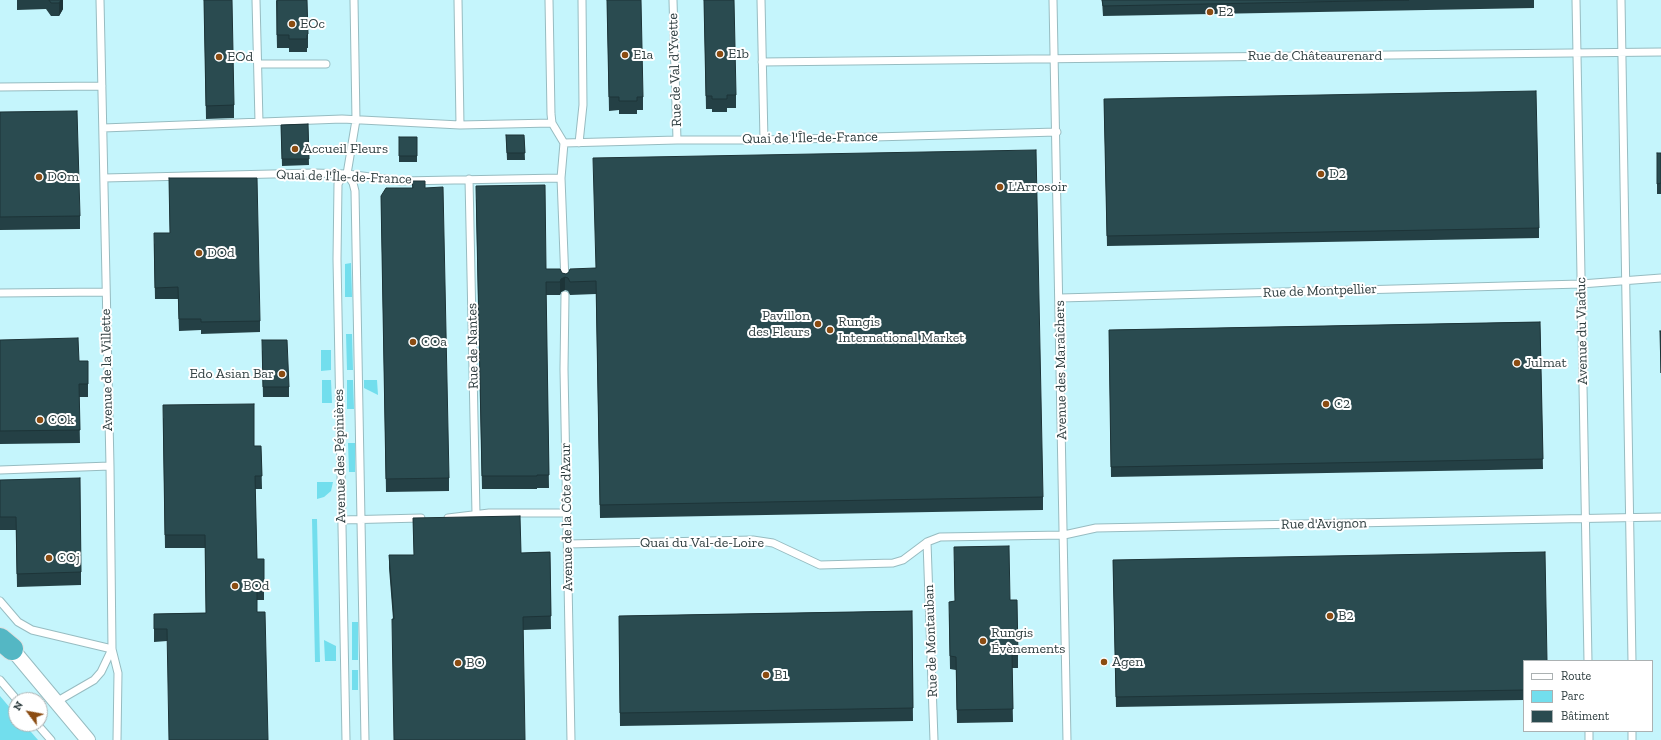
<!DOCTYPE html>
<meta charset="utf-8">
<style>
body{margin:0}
#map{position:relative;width:1661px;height:740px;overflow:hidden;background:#dcfafe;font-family:"Zilla Slab",serif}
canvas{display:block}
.legend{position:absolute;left:1523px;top:660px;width:130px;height:72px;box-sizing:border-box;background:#fff;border:1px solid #abb1b2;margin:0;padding:5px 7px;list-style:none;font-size:12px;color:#2e3d3f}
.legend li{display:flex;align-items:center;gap:8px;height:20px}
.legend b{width:20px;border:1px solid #abb1b2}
.north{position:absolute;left:8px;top:692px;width:40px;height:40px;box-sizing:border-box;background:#fff;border:1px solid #abb1b2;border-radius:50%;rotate:302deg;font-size:11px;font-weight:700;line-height:16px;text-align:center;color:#2e3d3f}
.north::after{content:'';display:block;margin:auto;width:14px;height:18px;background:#8b4c12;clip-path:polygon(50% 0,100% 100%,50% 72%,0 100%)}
</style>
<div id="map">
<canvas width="1661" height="740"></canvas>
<ul class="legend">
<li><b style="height:5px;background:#fff"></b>Route</li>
<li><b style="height:11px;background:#72deed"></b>Parc</li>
<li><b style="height:11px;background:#2a4b50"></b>Bâtiment</li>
</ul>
<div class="north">N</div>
</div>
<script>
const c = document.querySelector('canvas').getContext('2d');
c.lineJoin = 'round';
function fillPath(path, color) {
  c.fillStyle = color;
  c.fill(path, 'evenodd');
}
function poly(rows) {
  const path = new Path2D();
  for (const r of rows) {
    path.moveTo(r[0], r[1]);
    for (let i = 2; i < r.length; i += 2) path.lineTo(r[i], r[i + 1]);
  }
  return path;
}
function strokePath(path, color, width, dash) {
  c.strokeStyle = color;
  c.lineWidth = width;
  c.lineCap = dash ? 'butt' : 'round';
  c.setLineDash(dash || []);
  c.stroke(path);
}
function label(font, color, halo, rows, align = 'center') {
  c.font = font + ' "Zilla Slab",serif';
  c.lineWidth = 4;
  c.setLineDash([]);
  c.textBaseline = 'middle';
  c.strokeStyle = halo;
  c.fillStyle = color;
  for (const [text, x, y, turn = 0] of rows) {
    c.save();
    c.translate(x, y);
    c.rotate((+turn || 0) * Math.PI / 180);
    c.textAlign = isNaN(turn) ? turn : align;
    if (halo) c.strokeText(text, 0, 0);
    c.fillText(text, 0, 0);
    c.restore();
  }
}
fillPath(poly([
 [0,0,1661,0,1661,740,15,740,0,722],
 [1524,661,1652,661,1652,731,1524,731],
 [16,700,40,700,40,724,16,724]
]), '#c5f5fc');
fillPath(poly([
 [351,263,352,297,345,297,345,264],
 [346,334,352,334,353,370,347,370],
 [321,350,331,350,331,370,321,371],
 [322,380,331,380,332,403,322,403],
 [347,380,353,380,354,409,347,409],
 [364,380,377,380,378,395,364,388],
 [348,443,355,443,355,472,349,472],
 [317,482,333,482,331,491,324,497,317,499],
 [312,519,317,519,320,662,315,662],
 [352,622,358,622,358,660,352,660],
 [324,640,336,646,336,661,325,661],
 [352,670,358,670,358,690,352,690],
 [0,696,16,715,16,724,24,724,38,740,0,740]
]), '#72deed');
const lane = poly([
 [100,0,110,466,112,649,118,673,117,740],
 [256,0,259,122],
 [458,0,460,125],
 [549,0,551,114,552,123,564,143,561,178,565,282],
 [673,0,677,140],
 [761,0,764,140],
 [1053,0,1067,740],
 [1576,0,1588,661],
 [1621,0,1632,661],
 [762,62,1661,52],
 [258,64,326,64],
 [0,87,102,86],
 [103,128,342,119,460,125,552,123],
 [564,143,677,140,764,140,1057,132],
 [579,143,583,105,582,0],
 [347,174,353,183,355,191,365,740],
 [104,178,314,173,347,174,401,181,561,178],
 [469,179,476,514],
 [0,293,106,292],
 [565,295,564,369,571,740],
 [1060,298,1581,284,1661,278],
 [0,470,110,466],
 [448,518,489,513,567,513],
 [341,520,421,518],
 [927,542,934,740],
 [568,544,753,540,773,543,820,565,893,563,903,560,927,542,940,537,1064,535,1096,528,1661,517],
 [0,601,18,622,32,630,112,649],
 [0,680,17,700],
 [56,702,94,680,101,672,112,649],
 [37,724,51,740],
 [1589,731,1589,740],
 [346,740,337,259,338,184,341,179,347,174,356,120,354,0],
 [1632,740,1632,731]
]);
const street = poly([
 [7,643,88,740]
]);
const highway = poly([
 [0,639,12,649]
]);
strokePath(lane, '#97bcc1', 9);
strokePath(street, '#97bcc1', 16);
strokePath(highway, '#dee0e0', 24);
strokePath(lane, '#fff', 7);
strokePath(street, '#fff', 14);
strokePath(highway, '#54b7c4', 22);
fillPath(poly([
 [17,0,63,0,63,9,59,16,51,16,46,9,17,10],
 [204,0,234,105,234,118,206,119],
 [276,0,308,34,308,48,307,48,307,52,289,52,289,48,277,48],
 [607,0,643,97,643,110,637,110,637,114,619,114,619,110,609,111],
 [704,0,736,95,736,108,727,108,727,112,712,112,712,109,706,109],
 [1102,0,1534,0,1534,8,1103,16],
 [1104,99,1539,228,1539,238,1107,246],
 [0,112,80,216,80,229,0,230],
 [308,124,309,165,282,166,281,125],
 [506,135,524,135,525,160,507,160],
 [399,137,417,137,417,162,399,162],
 [1657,153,1661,153,1661,194,1657,194],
 [169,178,260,321,260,332,201,334,201,330,179,331,178,299,155,299,154,244,170,233],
 [412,181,449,478,449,491,386,492,381,196,412,188],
 [476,199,546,269,566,274,595,268,1043,497,1043,510,600,518,596,294,570,295,568,291,565,290,561,292,560,295,546,295,549,488,537,488,537,489,482,489],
 [1540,322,1543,469,1111,477,1109,330],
 [0,340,79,361,88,384,88,397,79,397,80,443,0,444],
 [262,350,289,387,289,397,263,397],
 [163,418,254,446,261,446,262,489,255,489,257,559,264,587,264,600,257,600,167,641,154,642,154,614,206,613,205,548,165,548],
 [0,480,81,572,81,585,17,587,16,530,0,530],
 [413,518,521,553,550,552,551,629,523,630,393,619,389,568,389,555,414,555],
 [1113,560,1524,661,1524,700,1116,707],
 [954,561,1010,600,1018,655,1018,668,1012,668,1013,722,957,723,956,670,950,669,949,615,955,601],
 [912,611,913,721,620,726,619,616]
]), '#244045');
fillPath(poly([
 [61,0,63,0,63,9,59,16,59,3],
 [565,277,565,290,561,292,560,295,560,282,561,279]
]), '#1d3438');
const building = poly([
 [49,0,61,0,59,3,51,3,49,0],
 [204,0,232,0,234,105,206,106,204,0],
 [277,0,307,0,308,34,307,35,307,39,289,39,289,35,277,35,277,0],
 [607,0,641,0,643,97,637,97,637,101,619,101,619,97,609,97,607,0],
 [704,0,734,0,736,95,727,95,727,99,712,99,712,96,706,96,704,0],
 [1102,0,1409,0,1103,6,1102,0],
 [1536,91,1539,228,1107,236,1104,99,1536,91],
 [77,111,80,216,0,217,0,112,77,111],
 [308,124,309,159,282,159,281,125,308,124],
 [506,135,524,135,525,153,507,153,506,135],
 [399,137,417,137,417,156,399,156,399,137],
 [1036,150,1043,497,600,505,596,281,570,282,568,278,565,277,561,279,560,282,546,282,549,475,537,475,537,476,482,476,476,186,545,185,546,269,560,269,562,273,566,274,569,272,570,269,596,268,593,158,1036,150],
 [1657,153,1661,153,1661,183,1657,184,1657,153],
 [169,178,257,178,260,321,201,322,201,319,179,319,178,287,155,288,154,233,170,233,169,178],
 [412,181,425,181,425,188,443,187,449,478,386,479,381,196,386,188,413,188,412,181],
 [1540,322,1543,459,1111,467,1109,330,1540,322],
 [1660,331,1661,331,1661,373,1660,331],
 [78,338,79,361,88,361,88,384,79,384,80,430,0,431,0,340,78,338],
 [262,340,287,340,289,387,263,387,262,340],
 [254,404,254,446,261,446,262,476,255,476,257,559,264,559,264,587,257,587,257,612,265,612,268,740,169,740,167,629,154,629,154,614,206,613,205,535,165,535,163,405,254,404],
 [80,478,81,572,17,574,16,517,0,517,0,480,80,478],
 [520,516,521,553,550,552,551,616,523,617,525,740,394,740,392,619,394,619,389,555,414,555,413,518,520,516],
 [1009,546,1010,600,1017,600,1018,655,1012,655,1013,709,957,710,956,657,950,656,949,602,955,601,954,547,1009,546],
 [1545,552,1547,661,1524,661,1524,690,1116,697,1113,560,1545,552],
 [912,611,913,708,620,713,619,616,912,611]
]);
fillPath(building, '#2a4b50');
strokePath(building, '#1d3438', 1);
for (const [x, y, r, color] of [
 [1210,12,4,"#8b4c12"],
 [292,24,4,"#8b4c12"],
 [720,54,4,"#8b4c12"],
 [625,55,4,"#8b4c12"],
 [219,57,4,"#8b4c12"],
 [295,149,4,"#8b4c12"],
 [1321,174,4,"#8b4c12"],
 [39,177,4,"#8b4c12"],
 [1000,187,4,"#8b4c12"],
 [199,253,4,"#8b4c12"],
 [818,324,4,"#8b4c12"],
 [830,330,4,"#8b4c12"],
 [413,342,4,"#8b4c12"],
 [1517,363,4,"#8b4c12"],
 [282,374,4,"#8b4c12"],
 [1326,404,4,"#8b4c12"],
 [40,420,4,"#8b4c12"],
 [49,558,4,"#8b4c12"],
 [235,586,4,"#8b4c12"],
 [1330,616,4,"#8b4c12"],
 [983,641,4,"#8b4c12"],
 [1104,662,4,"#8b4c12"],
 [458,663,4,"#8b4c12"],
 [766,675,4,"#8b4c12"]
]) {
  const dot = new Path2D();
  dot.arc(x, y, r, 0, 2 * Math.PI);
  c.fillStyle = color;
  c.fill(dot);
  strokePath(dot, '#fff', 1.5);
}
label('14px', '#2e3d3f', '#fff', [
 ["E2",1218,12],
 ["EOc",300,24],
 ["E1b",728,54],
 ["E1a",633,55],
 ["EOd",227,57],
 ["Accueil Fleurs",303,149],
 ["D2",1329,174],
 ["DOm",47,177],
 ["L'Arrosoir",1008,187],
 ["DOd",207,253],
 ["Pavillon",810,316,"right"],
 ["des Fleurs",810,332,"right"],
 ["Rungis",838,322],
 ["International Market",838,338],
 ["COa",421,342],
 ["Julmat",1525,363],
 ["Edo Asian Bar",274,374,"right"],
 ["C2",1334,404],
 ["COk",48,420],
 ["COj",57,558],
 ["BOd",243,586],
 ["B2",1338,616],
 ["Rungis",991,633],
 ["Évènements",991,649],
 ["Agen",1112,662],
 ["BO",466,663],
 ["B1",774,675]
], 'left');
label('14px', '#2e3d3f', '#fff', [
 ["Rue de Châteaurenard",1315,56],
 ["Rue de Val d'Yvette",675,70,-92],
 ["Quai de l'Île-de-France",810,138,-1],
 ["Quai de l'Île-de-France",344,177,2],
 ["Rue de Montpellier",1320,291,-2],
 ["Avenue du Viaduc",1582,331,-91],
 ["Rue de Nantes",473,346,-91],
 ["Avenue de la Villette",107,370,-91],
 ["Avenue des Maraîchers",1061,370,-91],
 ["Avenue des Pépinières",340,456,-91],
 ["Avenue de la Côte d'Azur",567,517,-91],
 ["Rue d'Avignon",1324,524,-1],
 ["Quai du Val-de-Loire",702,543],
 ["Rue de Montauban",931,641,-92]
]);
</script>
